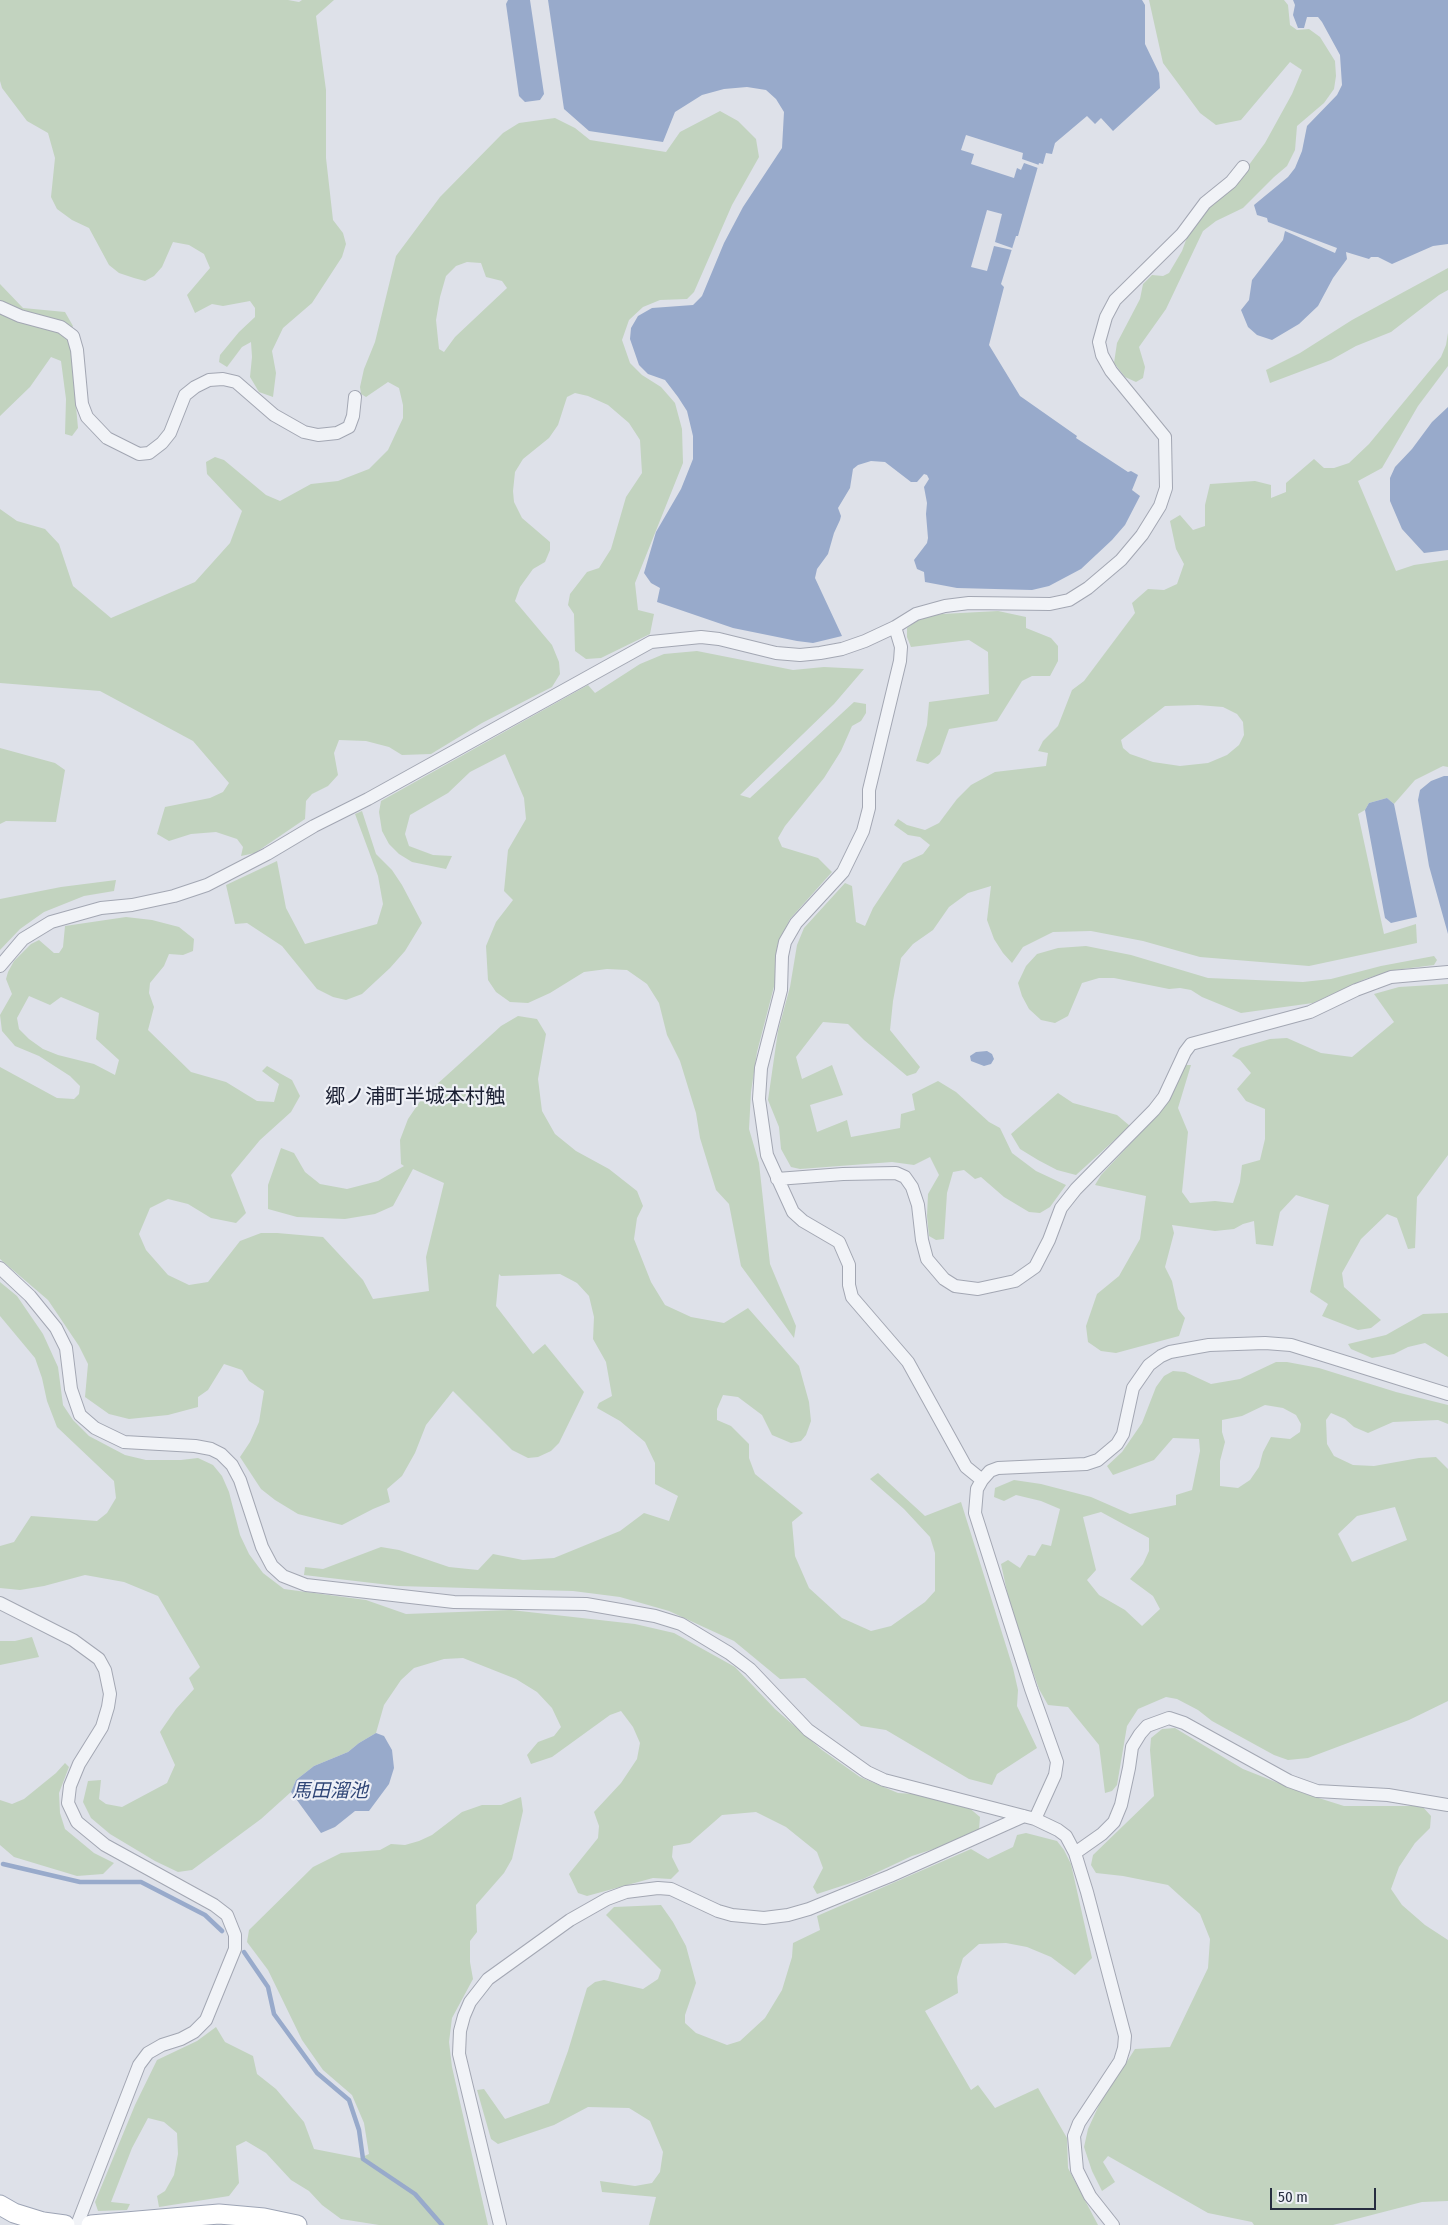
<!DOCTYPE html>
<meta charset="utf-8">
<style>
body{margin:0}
#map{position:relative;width:1448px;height:2225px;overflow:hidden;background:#dee1e9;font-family:"Fira Sans Condensed",sans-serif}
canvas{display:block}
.scale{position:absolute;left:1270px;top:2188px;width:106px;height:22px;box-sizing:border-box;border:2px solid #272d40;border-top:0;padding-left:6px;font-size:15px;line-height:18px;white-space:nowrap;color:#272d40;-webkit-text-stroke:4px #eef0f6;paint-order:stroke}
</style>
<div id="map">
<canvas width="1448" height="2225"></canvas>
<div class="scale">50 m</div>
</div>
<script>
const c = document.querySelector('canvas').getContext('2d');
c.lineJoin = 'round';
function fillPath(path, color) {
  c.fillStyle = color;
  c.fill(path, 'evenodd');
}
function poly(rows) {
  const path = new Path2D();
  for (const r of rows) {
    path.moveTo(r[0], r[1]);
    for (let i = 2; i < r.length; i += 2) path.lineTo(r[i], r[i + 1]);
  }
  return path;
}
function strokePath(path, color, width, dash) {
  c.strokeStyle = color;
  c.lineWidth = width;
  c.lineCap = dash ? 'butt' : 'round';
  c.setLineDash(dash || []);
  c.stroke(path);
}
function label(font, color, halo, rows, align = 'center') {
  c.font = font + ' "Fira Sans Condensed","Noto Sans JP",sans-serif';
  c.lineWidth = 4.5;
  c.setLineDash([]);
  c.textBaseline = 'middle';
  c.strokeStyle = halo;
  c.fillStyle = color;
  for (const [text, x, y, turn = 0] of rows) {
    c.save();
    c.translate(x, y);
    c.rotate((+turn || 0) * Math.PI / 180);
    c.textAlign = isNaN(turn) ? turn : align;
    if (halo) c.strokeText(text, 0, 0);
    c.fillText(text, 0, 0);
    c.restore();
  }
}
fillPath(poly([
 [0,0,288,0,299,2,302,0,334,0,316,16,326,90,326,158,333,220,343,233,346,244,342,257,312,303,283,328,272,351,276,373,273,397,259,392,250,377,252,357,251,342,242,347,227,367,219,362,220,355,239,332,255,317,255,308,250,301,223,306,212,304,195,313,187,295,210,268,204,254,189,245,173,242,162,267,154,276,145,281,134,278,119,273,109,265,89,228,72,220,57,209,51,197,55,158,48,133,27,121,2,88,0,81],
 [1149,0,1284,0,1288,5,1290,25,1297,30,1309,29,1320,37,1335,61,1336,76,1334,89,1324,103,1297,126,1295,150,1287,166,1274,177,1243,208,1216,221,1203,231,1166,309,1139,347,1145,367,1143,378,1136,382,1125,377,1114,363,1117,343,1140,299,1143,284,1152,275,1163,276,1169,273,1182,251,1190,229,1203,211,1235,184,1265,143,1292,94,1302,70,1290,62,1241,120,1216,125,1200,113,1163,63],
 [720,111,738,121,756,139,759,157,732,205,694,292,687,299,660,300,643,307,629,320,622,340,630,363,642,375,661,387,675,403,682,429,683,463,635,583,638,610,654,614,650,634,601,658,586,659,575,651,574,614,568,605,570,594,587,572,599,568,611,549,626,497,642,473,640,440,629,423,608,405,588,396,575,393,567,397,558,425,549,438,523,459,515,472,513,491,514,502,522,518,550,542,550,550,545,562,533,569,520,587,515,601,552,645,559,662,560,674,552,687,482,723,431,754,402,755,389,747,366,741,339,740,334,753,338,775,328,786,312,794,306,801,305,819,255,853,241,856,243,847,237,839,216,832,191,834,169,841,157,834,165,807,210,798,223,792,229,783,193,741,100,691,0,683,0,509,17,521,45,529,59,544,73,586,111,618,195,582,230,543,242,511,207,474,206,462,215,457,224,460,266,495,280,501,311,484,338,481,369,469,388,450,403,418,403,405,399,388,388,382,366,397,361,394,360,387,364,369,375,342,396,256,440,197,503,133,519,123,555,118,575,128,590,140,666,152,680,132],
 [467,262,481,263,486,277,502,281,507,288,455,337,444,352,439,349,436,320,440,297,446,276,456,266],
 [1448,268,1448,290,1439,295,1391,332,1356,346,1331,360,1270,383,1266,370,1300,353,1352,320],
 [0,284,23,308,65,312,73,326,67,337,71,351,78,428,72,436,65,434,66,399,61,361,51,357,30,387,0,416],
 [1448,333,1448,366,1418,406,1382,468,1358,481,1396,571,1414,565,1448,560,1448,767,1443,766,1415,780,1394,804,1387,798,1369,803,1365,810,1358,814,1384,934,1416,924,1417,943,1309,966,1200,957,1143,941,1091,931,1053,932,1023,947,1012,963,1003,953,994,939,987,920,991,886,968,893,949,907,933,930,913,944,901,958,893,1001,890,1030,920,1067,916,1073,907,1076,864,1040,848,1024,823,1022,796,1057,802,1079,832,1065,843,1095,810,1105,817,1132,847,1120,851,1137,900,1128,901,1114,915,1110,912,1094,938,1081,956,1092,989,1122,1000,1128,1012,1153,1036,1171,1066,1185,1050,1207,1040,1213,1029,1212,1004,1197,981,1177,975,1179,964,1170,953,1172,947,1193,944,1239,936,1240,929,1236,927,1216,928,1194,939,1175,930,1157,914,1165,892,1162,800,1169,791,1167,781,1149,779,1127,768,1100,778,1031,790,987,797,945,804,928,845,883,852,886,856,922,865,926,873,908,903,863,923,854,930,845,920,837,908,835,894,825,898,819,907,825,925,830,939,823,957,799,971,785,995,772,1046,766,1048,753,1038,751,1043,741,1058,726,1072,690,1084,681,1135,613,1132,603,1148,589,1164,590,1177,584,1184,564,1176,549,1170,521,1180,515,1193,530,1205,526,1205,505,1210,484,1255,481,1271,485,1271,498,1286,492,1286,483,1314,459,1324,468,1334,468,1349,463,1369,444,1441,357,1446,345],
 [1198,705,1223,707,1237,714,1243,722,1244,735,1239,745,1227,755,1208,763,1180,766,1153,762,1130,754,1123,748,1121,740,1165,706],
 [998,611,1026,617,1026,628,1051,638,1058,646,1058,661,1050,676,1032,676,1022,681,997,721,949,729,940,754,928,764,916,761,927,725,929,702,989,694,988,652,969,640,911,647,907,637,907,628,921,618,942,614],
 [697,651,793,670,824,667,864,669,834,704,740,795,750,798,854,702,866,704,866,713,861,721,852,726,841,751,824,778,785,826,778,838,782,847,818,858,832,872,790,919,777,946,777,975,757,1052,751,1092,749,1129,759,1163,770,1264,796,1326,794,1338,741,1266,729,1204,716,1190,700,1138,696,1113,680,1061,667,1035,659,1003,647,984,627,970,607,969,584,972,550,993,528,1003,510,1002,496,992,488,980,486,946,496,922,513,900,504,891,508,850,526,819,524,798,505,754,470,772,448,793,410,815,405,834,409,846,433,855,452,856,446,869,412,862,399,854,389,844,382,831,379,812,381,801,588,685,595,693,640,664,664,654],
 [0,748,55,763,65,770,56,822,6,821,0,824],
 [362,811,376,854,392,870,402,885,422,923,405,951,390,968,362,994,346,1000,333,997,317,989,282,946,247,923,235,924,226,885,277,861,286,908,305,944,377,924,383,904,378,876,355,814],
 [116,880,114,891,84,896,44,912,20,929,0,950,0,899,61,887],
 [126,917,152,920,179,927,194,939,193,951,183,955,169,954,164,966,150,983,149,993,154,1007,148,1030,191,1072,226,1082,257,1101,274,1102,279,1084,262,1071,267,1066,292,1080,300,1096,291,1112,260,1140,231,1175,246,1213,236,1223,211,1218,188,1204,168,1199,150,1208,139,1234,146,1250,168,1275,189,1285,208,1282,240,1241,261,1233,277,1233,323,1237,363,1280,373,1299,429,1291,426,1257,444,1183,413,1169,393,1206,375,1214,345,1219,297,1217,268,1209,268,1185,281,1148,294,1153,305,1172,320,1184,347,1189,378,1181,404,1166,401,1164,400,1140,408,1119,423,1097,501,1026,518,1016,537,1019,546,1034,538,1079,542,1111,555,1134,576,1151,609,1169,637,1191,643,1206,637,1218,634,1239,651,1282,665,1305,691,1317,724,1323,748,1308,799,1366,809,1402,811,1421,806,1435,801,1441,791,1443,772,1435,762,1415,738,1397,723,1395,717,1409,717,1420,731,1426,749,1444,749,1458,755,1474,803,1513,792,1522,795,1556,809,1588,842,1618,871,1631,891,1626,925,1602,935,1591,935,1553,930,1537,904,1509,870,1479,878,1473,925,1516,961,1502,1013,1668,1018,1690,1017,1706,1037,1748,997,1774,992,1785,969,1779,886,1730,861,1726,805,1678,780,1679,734,1641,669,1611,620,1597,573,1591,398,1586,304,1575,305,1567,323,1569,381,1547,399,1550,449,1567,478,1570,493,1554,523,1560,554,1558,620,1531,644,1513,669,1521,678,1496,655,1484,655,1463,645,1442,620,1421,597,1408,599,1403,612,1396,606,1362,593,1339,594,1317,589,1296,577,1283,560,1274,501,1276,499,1274,496,1306,533,1354,545,1344,584,1392,559,1443,551,1451,538,1457,528,1458,512,1450,453,1391,426,1425,415,1453,402,1476,387,1489,390,1502,373,1509,342,1525,298,1514,275,1500,261,1489,240,1457,250,1442,259,1422,264,1391,249,1381,242,1370,224,1364,208,1390,198,1397,198,1407,168,1415,129,1419,109,1414,85,1397,88,1364,79,1346,48,1300,0,1259,0,1067,57,1098,74,1099,79,1094,80,1086,70,1076,39,1056,15,1046,2,1031,0,1015,12,994,6,979,8,972,14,961,31,944,39,940,54,953,59,953,63,947,65,926],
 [29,996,50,1005,61,997,99,1013,96,1039,119,1060,115,1075,94,1064,58,1055,43,1049,29,1039,19,1029,17,1018],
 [1086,946,1131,955,1208,978,1303,982,1331,979,1381,966,1434,956,1437,960,1434,965,1395,970,1365,979,1313,1003,1241,1013,1202,997,1191,990,1180,988,1169,989,1114,978,1099,978,1082,983,1068,1016,1055,1023,1041,1020,1029,1009,1022,996,1018,983,1026,966,1037,954,1058,948],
 [1448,984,1448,1155,1417,1197,1415,1248,1408,1249,1397,1218,1387,1214,1361,1239,1342,1273,1344,1287,1381,1320,1371,1328,1358,1330,1322,1316,1328,1304,1310,1292,1329,1205,1296,1195,1280,1212,1273,1246,1256,1244,1254,1221,1243,1224,1234,1229,1215,1231,1172,1225,1174,1233,1165,1267,1172,1281,1178,1309,1185,1318,1179,1336,1116,1353,1101,1351,1088,1342,1086,1326,1097,1294,1119,1276,1140,1239,1146,1196,1095,1185,1101,1175,1161,1111,1185,1065,1191,1065,1178,1108,1188,1132,1182,1192,1190,1203,1215,1201,1233,1203,1240,1182,1242,1165,1260,1160,1265,1139,1265,1109,1246,1101,1237,1089,1251,1073,1240,1060,1232,1056,1240,1048,1270,1039,1287,1038,1321,1053,1352,1057,1394,1022,1374,994,1399,987],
 [1058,1093,1073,1103,1117,1115,1130,1126,1076,1175,1057,1170,1038,1160,1020,1149,1011,1134],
 [0,1282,17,1296,43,1334,58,1367,63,1405,73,1420,89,1436,125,1455,146,1460,181,1460,198,1458,213,1465,222,1476,229,1492,240,1535,249,1554,263,1573,284,1589,366,1600,406,1614,511,1610,635,1624,674,1633,735,1667,775,1709,822,1750,860,1777,898,1793,933,1795,961,1801,980,1817,979,1830,949,1844,912,1856,863,1879,817,1894,813,1887,823,1868,817,1852,786,1827,756,1812,722,1815,690,1843,673,1846,672,1857,679,1871,671,1879,653,1878,587,1896,578,1893,569,1874,598,1838,599,1826,594,1812,621,1783,637,1759,640,1743,633,1727,621,1711,610,1715,552,1757,531,1764,527,1755,538,1742,554,1736,561,1727,552,1708,537,1692,516,1679,463,1658,444,1659,414,1668,401,1680,384,1705,376,1733,359,1743,348,1752,314,1766,296,1780,291,1792,261,1819,192,1870,178,1872,155,1861,110,1834,91,1818,83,1802,88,1781,101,1780,99,1799,106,1804,122,1807,167,1783,175,1765,160,1732,176,1709,194,1689,189,1678,200,1667,158,1596,124,1582,85,1575,44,1586,20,1590,0,1588,0,1546,14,1542,31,1516,97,1521,107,1513,116,1498,114,1481,57,1427,47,1401,42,1378,35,1358,0,1316],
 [1448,1313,1448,1357,1425,1343,1408,1347,1394,1354,1372,1358,1351,1349,1348,1344,1386,1335,1423,1314],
 [1276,1362,1287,1362,1319,1368,1396,1392,1448,1405,1448,1424,1438,1420,1393,1422,1368,1433,1354,1427,1345,1419,1331,1413,1326,1420,1327,1444,1334,1456,1353,1465,1374,1466,1419,1458,1436,1457,1448,1469,1448,1701,1409,1720,1308,1758,1288,1760,1274,1755,1212,1721,1198,1710,1177,1699,1166,1697,1138,1709,1127,1726,1117,1785,1112,1791,1105,1793,1099,1745,1068,1707,1048,1705,1039,1689,1011,1610,1001,1564,1008,1560,1020,1568,1028,1555,1035,1556,1042,1544,1051,1546,1060,1509,1041,1501,1016,1495,1004,1501,994,1497,995,1488,1014,1480,1041,1484,1091,1497,1130,1514,1176,1505,1176,1495,1192,1490,1200,1451,1199,1439,1173,1438,1154,1460,1113,1475,1107,1466,1122,1452,1142,1423,1156,1387,1164,1376,1173,1371,1185,1372,1211,1384,1240,1379],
 [1265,1405,1283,1408,1296,1415,1301,1424,1300,1432,1290,1439,1271,1437,1263,1452,1259,1467,1250,1480,1238,1488,1220,1486,1220,1461,1225,1442,1222,1432,1222,1420,1242,1416],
 [1395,1507,1407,1540,1352,1562,1338,1534,1357,1516],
 [1101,1512,1149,1538,1149,1551,1143,1564,1130,1579,1153,1596,1160,1609,1142,1626,1125,1610,1099,1595,1087,1580,1096,1570,1083,1517],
 [32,1637,39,1657,0,1665,0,1641,15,1641],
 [1175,1728,1243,1769,1306,1794,1344,1806,1422,1806,1431,1816,1430,1828,1415,1843,1399,1867,1391,1889,1402,1905,1425,1925,1448,1940,1448,2201,1422,2202,1333,2225,1254,2225,1252,2222,1208,2213,1108,2156,1103,2162,1115,2182,1102,2191,1092,2171,1084,2147,1088,2129,1099,2105,1135,2049,1170,2047,1208,1968,1210,1939,1200,1914,1168,1885,1123,1876,1096,1873,1091,1865,1093,1855,1154,1796,1150,1750,1151,1738,1162,1729],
 [65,1763,69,1767,59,1793,60,1813,65,1829,94,1853,114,1863,103,1874,77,1876,14,1857,0,1845,0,1800,12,1804,24,1799,56,1773],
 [521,1797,523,1811,512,1859,504,1873,476,1905,477,1932,470,1941,470,1962,473,1979,452,2018,449,2042,452,2067,488,2225,379,2225,341,2219,322,2205,309,2191,291,2180,266,2153,246,2141,236,2146,239,2183,229,2196,159,2207,157,2196,165,2191,174,2175,178,2154,177,2133,164,2122,148,2118,132,2148,111,2202,130,2204,127,2210,98,2211,95,2202,135,2105,157,2060,197,2041,216,2027,225,2042,253,2056,257,2074,276,2089,304,2122,314,2149,360,2158,369,2154,364,2123,352,2095,323,2070,302,2040,268,1970,247,1942,249,1930,313,1867,341,1853,380,1850,391,1844,405,1845,419,1841,432,1835,462,1812,482,1805,501,1805],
 [1026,1833,1057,1841,1064,1850,1071,1864,1092,1958,1075,1975,1051,1957,1027,1947,1006,1943,979,1944,963,1958,957,1977,958,1993,925,2011,971,2090,978,2085,995,2108,1038,2088,1067,2138,1068,2168,1098,2225,649,2225,656,2197,602,2192,600,2181,635,2186,652,2183,660,2172,663,2152,650,2121,629,2108,588,2107,554,2125,498,2144,491,2139,477,2090,484,2089,505,2119,549,2103,568,2051,587,1988,595,1982,604,1980,643,1989,658,1979,661,1970,606,1915,614,1907,661,1905,673,1922,686,1946,696,1983,685,2015,685,2023,696,2033,727,2045,740,2041,765,2018,782,1990,792,1957,793,1943,820,1930,817,1916,971,1849,988,1859,1013,1847,1017,1835]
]), '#c2d3bf');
fillPath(poly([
 [508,0,530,0,544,94,540,100,525,102,519,96,506,4],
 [548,0,1142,0,1145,5,1145,44,1159,73,1160,88,1113,131,1101,118,1095,124,1087,116,1055,143,1052,154,1046,153,1043,164,1039,163,1018,236,1016,236,1001,284,1004,287,989,345,1020,396,1077,436,1076,438,1128,472,1131,471,1138,475,1132,490,1140,496,1125,525,1112,540,1081,569,1049,586,1032,590,957,588,925,582,924,572,917,569,914,560,927,543,928,538,926,514,927,503,924,487,929,479,927,475,924,474,917,482,911,482,885,462,871,461,858,465,853,469,850,488,838,508,841,516,840,520,834,533,828,554,817,569,815,578,842,636,813,643,797,641,733,628,657,602,660,588,651,583,644,573,656,532,681,489,693,459,693,436,687,411,678,397,665,380,648,374,639,365,630,339,631,328,638,316,652,308,693,305,702,296,724,243,743,207,782,148,784,112,776,99,766,90,747,87,724,89,702,95,675,112,663,142,589,131,564,109],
 [1293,0,1448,0,1448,244,1433,246,1392,264,1378,257,1371,257,1369,259,1346,252,1347,259,1333,278,1318,306,1299,324,1272,340,1257,335,1248,327,1241,310,1249,300,1252,280,1283,240,1285,231,1335,253,1337,248,1268,222,1267,218,1257,215,1254,205,1288,177,1295,168,1302,151,1307,126,1337,95,1342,85,1340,55,1322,22,1318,17,1307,17,1304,28,1298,28,1293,15,1295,5],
 [1448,407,1448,550,1424,553,1402,529,1390,501,1390,478,1395,467,1412,449,1432,422],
 [1444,776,1448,776,1448,934,1429,866,1418,800,1420,790,1431,781],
 [1387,798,1394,804,1417,917,1391,923,1385,918,1365,810,1369,803],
 [987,1051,992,1054,994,1059,991,1064,984,1066,971,1061,970,1056,976,1052],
 [376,1733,384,1736,392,1750,394,1768,389,1784,369,1811,355,1811,335,1827,321,1833,291,1792,296,1780,314,1766,348,1752,359,1743]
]), '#98aacb');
fillPath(poly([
 [966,135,1023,153,1022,159,1039,165,1038,168,1024,163,1021,170,1017,168,1014,178,971,164,974,154,961,150],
 [987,210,1002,214,995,242,1012,248,1012,250,994,246,987,271,971,267]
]), '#dee1e9');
strokePath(poly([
 [3,1864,80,1882,141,1882,205,1915,222,1931],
 [244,1952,268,1987,274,2014,317,2073,349,2100,359,2130,363,2159,415,2194,442,2225]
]), '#98aacb', 4.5);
const street = poly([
 [0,307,20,316,61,327,73,336,77,350,82,404,87,417,107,438,139,454,149,453,162,443,170,433,185,395,195,387,209,380,223,379,236,382,274,415,304,432,318,435,337,433,349,427,353,416,355,397],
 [895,627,901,647,900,661,869,790,869,808,863,831,843,872,796,923,785,942,782,956,781,990,761,1068,759,1099,767,1155,793,1212,803,1221,839,1242,849,1265,849,1285,852,1297,908,1362,966,1467,982,1480],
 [0,966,23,939,51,922,101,908,132,905,174,896,207,885,267,854,314,826,368,799,651,642,701,637,719,639,776,653,800,655,820,653,842,649,865,641,895,627,916,614,945,606,969,603,1050,604,1069,600,1088,588,1121,560,1142,535,1160,506,1166,488,1165,437,1111,371,1102,355,1099,342,1106,317,1115,300,1182,234,1205,203,1231,182,1243,167],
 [777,1179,843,1174,896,1173,905,1177,912,1187,918,1205,922,1240,927,1259,944,1279,955,1286,978,1289,1015,1281,1035,1267,1049,1240,1061,1208,1076,1189,1154,1110,1164,1097,1185,1052,1191,1044,1310,1012,1356,990,1391,977,1448,972],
 [0,1268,30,1296,56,1328,66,1348,71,1389,80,1415,95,1428,124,1442,195,1446,211,1449,221,1454,232,1465,240,1480,262,1547,272,1566,283,1576,306,1585,454,1602,586,1604,655,1616,681,1624,729,1653,750,1669,808,1730,867,1772,884,1780,1035,1819,1058,1830,1066,1836,1075,1853,1087,1892,1125,2036,1124,2048,1120,2061,1079,2123,1074,2136,1077,2170,1090,2196,1113,2225],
 [0,1603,73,1640,99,1659,105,1670,110,1694,108,1707,102,1727,79,1764,70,1786,68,1803,77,1822,105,1845,214,1905,227,1915,235,1935,235,1949,206,2020,194,2032,181,2039,162,2045,148,2053,139,2065,77,2225],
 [1035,1819,1055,1775,1057,1762,1031,1689,975,1513,977,1489,982,1480,990,1471,998,1468,1086,1464,1098,1460,1117,1444,1123,1434,1133,1388,1149,1365,1161,1356,1170,1352,1209,1345,1265,1343,1291,1345,1448,1394],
 [1075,1853,1102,1834,1114,1822,1121,1805,1129,1768,1132,1747,1140,1734,1147,1726,1169,1718,1184,1723,1289,1781,1317,1791,1388,1795,1448,1805],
 [500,2225,459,2054,460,2031,464,2016,470,2002,488,1979,570,1920,607,1899,626,1892,658,1888,671,1889,718,1911,732,1915,764,1918,788,1915,809,1909,890,1876,1024,1816]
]);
const primary = poly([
 [0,2205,14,2213,43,2222,65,2225],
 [91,2225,219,2214,264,2218,297,2225]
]);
strokePath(street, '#a3a7b3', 14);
strokePath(primary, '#9da4b5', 21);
strokePath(street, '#f1f3f7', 12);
strokePath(primary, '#fff', 19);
label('italic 19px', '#2f4576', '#eef0f6', [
 ["馬田溜池",330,1792]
]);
label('20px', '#191e31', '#eef0f6', [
 ["郷ノ浦町半城本村触",415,1097]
]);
</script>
